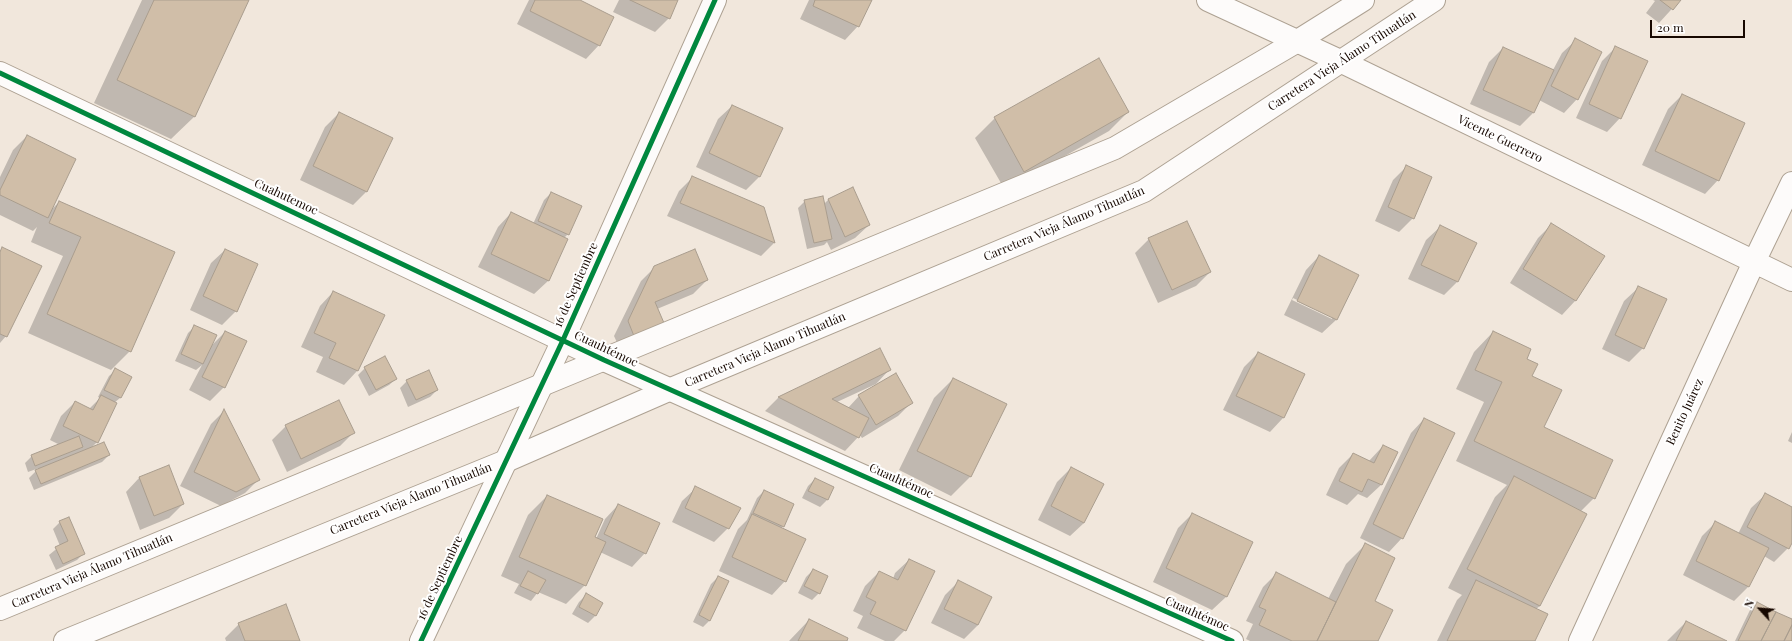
<!DOCTYPE html>
<meta charset="utf-8">
<style>
body{margin:0}
#map{position:relative;width:1792px;height:641px;overflow:hidden;background:#f1e7dc;font-family:"Playfair Display",serif}
canvas{display:block}
.north{position:absolute;left:1740px;top:589px;width:40px;height:40px;-webkit-text-stroke:3px #fff;paint-order:stroke;rotate:296deg;font-size:11px;font-weight:700;line-height:16px;text-align:center;color:#170800}
.north::after{content:'';display:block;margin:auto;width:14px;height:18px;background:#170800;clip-path:polygon(50% 0,100% 100%,50% 72%,0 100%)}
.scale{position:absolute;left:1650px;top:20px;width:95px;height:18px;box-sizing:border-box;border:2px solid #170800;border-top:0;padding-left:5px;font-size:12px;line-height:14px;white-space:nowrap;color:#170800;-webkit-text-stroke:3px #fff;paint-order:stroke}
</style>
<div id="map">
<canvas width="1792" height="641"></canvas>
<div class="north">N</div>
<div class="scale">20 m</div>
</div>
<script>
const c = document.querySelector('canvas').getContext('2d');
c.lineJoin = 'round';
function fillPath(path, color) {
  c.fillStyle = color;
  c.fill(path, 'evenodd');
}
function poly(rows) {
  const path = new Path2D();
  for (const r of rows) {
    path.moveTo(r[0], r[1]);
    for (let i = 2; i < r.length; i += 2) path.lineTo(r[i], r[i + 1]);
  }
  return path;
}
function strokePath(path, color, width, dash) {
  c.strokeStyle = color;
  c.lineWidth = width;
  c.lineCap = dash ? 'butt' : 'round';
  c.setLineDash(dash || []);
  c.stroke(path);
}
function label(font, color, halo, rows, align = 'center') {
  c.font = font + ' "Playfair Display",serif';
  c.lineWidth = 4;
  c.setLineDash([]);
  c.textBaseline = 'middle';
  c.strokeStyle = halo;
  c.fillStyle = color;
  for (const [text, x, y, turn = 0] of rows) {
    c.save();
    c.translate(x, y);
    c.rotate((+turn || 0) * Math.PI / 180);
    c.textAlign = isNaN(turn) ? turn : align;
    if (halo) c.strokeText(text, 0, 0);
    c.fillText(text, 0, 0);
    c.restore();
  }
}
fillPath(poly([
 [142,0,248,0,195,116,171,139,94,103],
 [529,0,578,0,599,45,586,59,517,24],
 [619,0,677,0,669,18,655,32,613,12],
 [809,0,871,0,858,26,845,40,800,19],
 [1653,0,1680,0,1659,23,1646,13,1655,1],
 [1576,40,1577,99,1564,113,1539,100,1533,113,1520,126,1470,104,1489,62,1503,48,1553,70,1562,53],
 [1616,47,1620,118,1607,132,1576,118,1602,61],
 [1098,59,1128,112,1109,131,1005,190,975,138,995,118],
 [1682,95,1718,180,1705,194,1642,165,1668,109],
 [732,106,760,176,746,190,696,167,718,119],
 [339,113,366,192,353,205,300,180,325,127],
 [27,136,50,211,59,202,174,253,130,351,111,370,28,333,63,256,31,242,37,227,33,231,0,215,0,177,13,150],
 [1407,166,1413,218,1399,232,1375,221,1393,180],
 [692,178,763,208,774,243,761,256,667,216,679,191],
 [852,189,869,225,855,238,831,250,827,242,824,245,807,249,798,208,805,201,824,204,828,200],
 [551,193,568,234,564,238,567,240,548,281,534,294,478,267,498,227,511,213,533,224,544,200],
 [1551,225,1603,256,1575,301,1562,315,1510,283,1538,238],
 [1440,227,1476,244,1457,282,1444,295,1408,279,1426,240],
 [1149,239,1210,272,1196,286,1158,303,1135,253],
 [3,249,6,336,0,343,0,251],
 [225,250,236,311,222,325,190,310,211,263],
 [1319,256,1358,275,1336,320,1322,333,1284,315,1306,270],
 [1293,298,1332,317,1332,319,1292,300],
 [655,267,707,280,693,294,657,309,663,323,620,349,614,336,641,281],
 [1638,288,1643,348,1629,362,1602,349,1624,301],
 [333,292,383,315,357,371,344,385,316,372,323,357,301,347,320,306],
 [195,326,211,346,225,332,224,387,210,401,189,390,202,365,196,370,175,361,188,333],
 [1493,332,1525,359,1543,428,1594,498,1581,511,1540,606,1536,609,1534,641,1437,641,1457,600,1462,595,1448,588,1495,497,1507,485,1456,461,1484,402,1456,389,1474,352],
 [879,349,889,370,876,384,837,402,848,408,859,396,911,403,898,416,862,438,860,435,845,451,765,411,778,398],
 [1258,353,1304,374,1283,418,1270,432,1223,410,1244,367],
 [365,368,396,379,389,385,369,396,358,375],
 [116,370,130,377,120,398,114,403,97,442,92,447,109,455,102,462,34,490,29,478,39,468,28,472,25,463,32,456,60,445,50,440,61,416,75,402,89,409,100,398,98,397,109,376],
 [953,379,1006,405,970,477,951,496,899,470,934,398],
 [407,381,437,390,430,397,408,407,400,388],
 [224,411,259,479,245,493,221,506,180,486,211,424],
 [1424,419,1402,538,1389,552,1360,538,1411,433],
 [286,426,353,433,340,446,287,472,272,440],
 [1792,432,1792,443,1788,441],
 [1383,446,1396,452,1381,485,1367,498,1358,494,1347,505,1326,495,1339,468,1353,454,1368,462],
 [1071,468,1084,523,1070,536,1038,520,1057,482],
 [139,478,183,504,169,518,140,530,126,492],
 [815,479,833,488,827,500,820,507,802,498,808,486],
 [696,488,728,528,714,542,672,522,682,501],
 [764,491,793,504,781,529,785,581,772,595,719,571,738,529,747,520,757,498],
 [1765,495,1792,509,1792,541,1788,548,1774,562,1764,556,1748,587,1734,601,1683,575,1702,536,1716,522,1738,534,1751,508],
 [547,496,596,539,605,519,618,505,645,553,632,567,600,552,585,585,566,604,538,592,531,601,514,593,519,584,501,576,528,515],
 [1192,514,1252,543,1226,597,1212,610,1153,582,1178,528],
 [60,522,84,553,77,560,56,570,49,555,60,546,53,529],
 [1365,545,1373,601,1377,641,1250,641,1246,639,1253,624,1246,621,1263,587,1276,574,1328,599,1346,564],
 [909,560,905,630,894,641,885,641,857,628,863,616,853,611,865,586,879,572,893,579,895,573],
 [813,570,819,593,812,600,798,593,806,577],
 [718,577,710,620,703,627,693,622,711,584],
 [959,581,991,597,978,625,964,639,931,623,945,595],
 [586,595,602,603,595,616,588,623,572,614,579,602],
 [1757,604,1792,621,1792,641,1735,641,1750,610],
 [809,620,846,641,789,641],
 [1686,622,1725,641,1667,641],
 [239,624,299,641,226,641,225,638]
]), '#0003');
const building = poly([
 [154,0,249,0,195,117,117,80,154,0],
 [535,0,580,0,614,17,600,46,530,11,535,0],
 [630,0,678,0,670,19,630,0],
 [815,0,872,0,859,27,813,6,815,0],
 [1660,0,1681,0,1673,10,1660,0],
 [1575,38,1602,52,1578,100,1551,86,1575,38],
 [1615,46,1648,61,1621,119,1589,104,1615,46],
 [1503,47,1554,70,1534,113,1483,90,1503,47],
 [1099,58,1129,112,1024,172,994,117,1099,58],
 [1682,94,1745,123,1719,181,1655,151,1682,94],
 [732,105,783,128,760,177,709,153,732,105],
 [339,112,393,138,367,192,313,166,339,112],
 [27,135,76,159,48,218,0,195,0,190,27,135],
 [1406,165,1432,177,1414,219,1388,207,1406,165],
 [692,176,764,207,775,243,680,203,692,176],
 [853,187,870,225,845,237,828,199,853,187],
 [551,192,582,206,569,235,538,221,551,192],
 [823,196,832,239,814,243,804,200,823,196],
 [59,201,175,252,131,352,47,314,81,237,49,223,59,201],
 [511,212,568,239,549,281,491,254,511,212],
 [1187,221,1211,272,1172,290,1148,238,1187,221],
 [1551,223,1605,256,1576,301,1523,269,1551,223],
 [1440,225,1477,243,1458,282,1421,265,1440,225],
 [2,247,42,266,7,337,0,334,0,252,2,247],
 [225,249,258,264,237,312,203,296,225,249],
 [695,249,708,280,655,302,664,323,634,336,628,321,654,266,695,249],
 [1319,255,1359,275,1337,320,1297,301,1319,255],
 [1638,286,1667,299,1644,349,1615,335,1638,286],
 [333,291,385,315,358,371,329,358,336,343,314,333,333,291],
 [194,325,217,335,203,364,181,354,194,325],
 [225,331,247,341,225,388,202,377,225,331],
 [1493,331,1531,349,1527,359,1538,364,1532,376,1562,390,1544,427,1613,460,1595,499,1474,441,1502,382,1475,370,1493,331],
 [880,348,891,370,832,399,869,418,859,438,778,397,880,348],
 [1258,352,1305,374,1284,418,1236,396,1258,352],
 [385,356,397,379,376,390,364,367,385,356],
 [115,368,132,377,121,398,104,390,115,368],
 [429,370,438,390,416,400,406,380,429,370],
 [896,373,913,403,876,425,858,395,896,373],
 [953,378,1007,404,971,477,917,451,953,378],
 [101,395,117,403,98,443,63,426,75,401,93,410,101,395],
 [339,400,355,433,301,459,285,425,339,400],
 [224,409,260,480,236,492,194,472,224,409],
 [1424,418,1455,433,1403,539,1373,524,1424,418],
 [79,436,83,447,35,466,31,455,79,436],
 [104,442,110,455,41,484,35,470,104,442],
 [1383,445,1398,452,1382,485,1368,479,1362,492,1339,481,1353,453,1374,463,1383,445],
 [169,465,184,504,154,516,139,477,169,465],
 [1071,467,1104,484,1084,523,1051,506,1071,467],
 [1514,476,1587,514,1540,606,1467,569,1514,476],
 [815,478,834,487,828,500,808,491,815,478],
 [695,486,741,508,729,529,685,508,695,486],
 [764,490,794,504,784,527,753,513,764,490],
 [1765,493,1792,507,1792,543,1789,549,1747,527,1765,493],
 [547,495,603,519,595,537,606,542,586,586,519,557,547,495],
 [618,504,660,523,646,554,604,534,618,504],
 [1192,513,1253,542,1227,597,1166,568,1192,513],
 [752,514,806,539,786,582,732,557,752,514],
 [69,517,85,554,63,564,55,547,68,541,59,521,69,517],
 [1715,521,1769,548,1749,587,1696,561,1715,521],
 [1365,543,1395,558,1375,601,1393,610,1378,641,1317,641,1365,543],
 [909,559,935,571,906,631,870,614,876,602,866,597,879,571,898,580,909,559],
 [813,569,828,576,820,594,804,586,813,569],
 [528,571,546,580,538,594,520,586,528,571],
 [1276,572,1336,602,1317,641,1292,641,1259,625,1266,610,1259,607,1276,572],
 [718,576,729,581,710,621,699,615,718,576],
 [958,580,992,597,978,625,944,609,958,580],
 [1476,580,1548,614,1535,641,1447,641,1476,580],
 [586,593,603,603,596,616,579,607,586,593],
 [1757,602,1776,612,1761,641,1738,641,1757,602],
 [286,604,300,641,245,641,238,623,286,604],
 [1776,612,1792,619,1792,625,1784,641,1761,641,1776,612],
 [809,619,848,638,847,641,798,641,809,619],
 [1686,621,1727,641,1676,641,1686,621],
 [1792,625,1792,641,1784,641,1792,625]
]);
fillPath(building, '#d0bea8');
strokePath(building, '#a99d8e', 1);
const minor = poly([
 [1208,0,1340,61,1792,280],
 [0,73,604,360,1232,641],
 [421,641,563,340,715,0],
 [1580,641,1754,262,1792,183]
]);
const secondary = poly([
 [0,609,1115,148,1296,42,1363,0],
 [65,641,506,461,671,389,1144,191,1434,0]
]);
strokePath(minor, '#ada192', 24);
strokePath(secondary, '#ada192', 24);
strokePath(minor, '#fdfbfa', 22);
strokePath(secondary, '#fdfbfa', 22);
strokePath(poly([
 [0,73,604,360,1232,641],
 [421,641,563,340,715,0]
]), '#00873e', 5);
label('12px', '#170800', '#fff', [
 ["Carretera Vieja Álamo Tihuatlán",1342,61,-33],
 ["Vicente Guerrero",1500,139,26],
 ["Cuahutemoc",286,197,25],
 ["Carretera Vieja Álamo Tihuatlán",1064,224,-23],
 ["16 de Septiembre",576,285,-66],
 ["Cuauhtémoc",606,349,25],
 ["Carretera Vieja Álamo Tihuatlán",765,350,-23],
 ["Benito Juárez",1685,412,-65],
 ["Cuauhtémoc",901,481,24],
 ["Carretera Vieja Álamo Tihuatlán",411,499,-22],
 ["Carretera Vieja Álamo Tihuatlán",92,571,-23],
 ["16 de Septiembre",440,578,-65],
 ["Cuauhtémoc",1197,614,24]
]);
</script>
